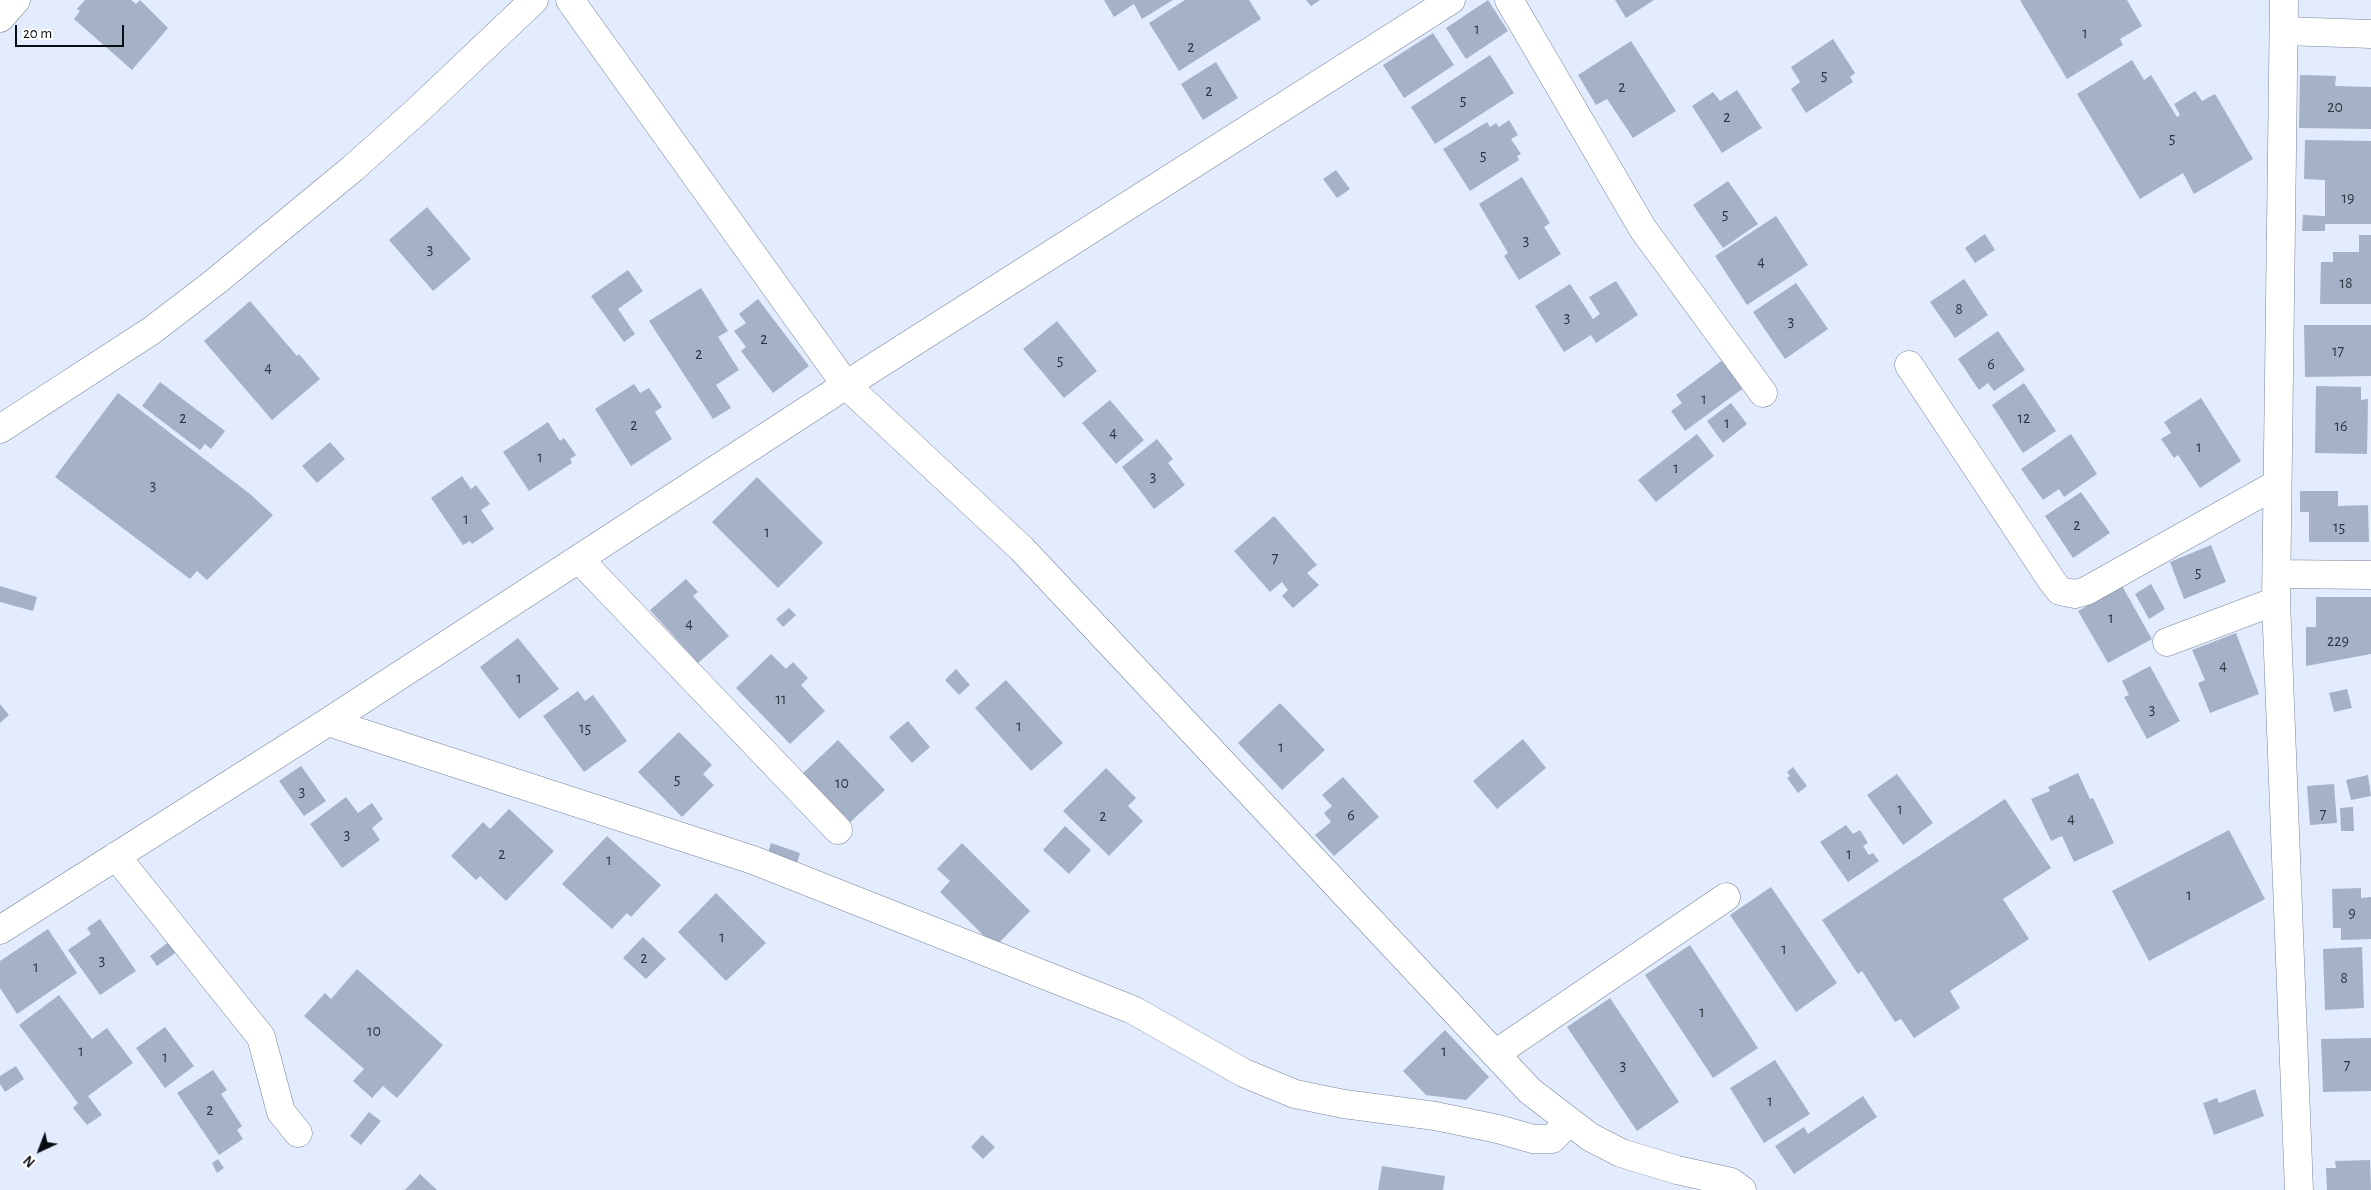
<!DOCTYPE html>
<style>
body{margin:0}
#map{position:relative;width:2371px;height:1190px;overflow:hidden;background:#e2ecfe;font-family:"Alegreya Sans",sans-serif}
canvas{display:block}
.north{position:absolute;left:15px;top:1125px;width:50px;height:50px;-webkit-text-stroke:4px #fff;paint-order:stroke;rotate:223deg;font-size:14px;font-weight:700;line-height:20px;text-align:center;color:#080c13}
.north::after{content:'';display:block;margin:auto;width:18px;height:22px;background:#080c13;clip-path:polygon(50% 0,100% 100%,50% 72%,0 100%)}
.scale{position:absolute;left:15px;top:25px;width:109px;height:22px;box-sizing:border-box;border:2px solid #080c13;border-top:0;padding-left:6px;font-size:15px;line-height:18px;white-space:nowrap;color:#080c13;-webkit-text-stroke:4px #fff;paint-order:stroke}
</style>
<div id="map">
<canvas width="2371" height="1190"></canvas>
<div class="north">N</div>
<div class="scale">20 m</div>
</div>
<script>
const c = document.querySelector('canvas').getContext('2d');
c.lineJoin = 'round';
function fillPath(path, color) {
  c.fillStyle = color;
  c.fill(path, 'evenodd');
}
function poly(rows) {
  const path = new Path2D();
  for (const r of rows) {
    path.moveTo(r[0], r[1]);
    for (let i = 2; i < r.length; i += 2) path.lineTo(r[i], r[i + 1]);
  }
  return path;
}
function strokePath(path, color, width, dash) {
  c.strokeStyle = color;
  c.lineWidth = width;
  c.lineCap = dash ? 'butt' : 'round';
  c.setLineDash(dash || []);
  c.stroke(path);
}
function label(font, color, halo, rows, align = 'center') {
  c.font = font + ' "Alegreya Sans",sans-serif';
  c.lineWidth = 4;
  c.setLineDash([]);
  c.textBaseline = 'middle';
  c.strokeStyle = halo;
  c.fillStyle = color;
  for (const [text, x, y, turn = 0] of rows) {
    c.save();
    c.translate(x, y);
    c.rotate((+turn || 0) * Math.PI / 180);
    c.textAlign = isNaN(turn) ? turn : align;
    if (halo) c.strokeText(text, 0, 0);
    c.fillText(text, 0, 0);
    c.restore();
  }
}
fillPath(poly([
 [85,0,131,0,136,4,140,0,168,28,132,70,74,19,80,11,77,9],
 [1104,0,1173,0,1142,19,1134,4,1114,17],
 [1185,0,1249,0,1261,19,1179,71,1149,23],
 [1306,0,1320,0,1311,6],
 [1488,0,1508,31,1466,59,1446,28],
 [1615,0,1654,0,1626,18],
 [2020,0,2127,0,2142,26,2120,39,2123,45,2067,79],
 [1433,33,1454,65,1404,98,1383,65],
 [1833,39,1855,73,1850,77,1853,82,1806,113,1791,89,1800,82,1791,67],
 [1631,41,1676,111,1633,138,1607,99,1596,105,1578,75],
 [1490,55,1514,93,1435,144,1411,107],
 [2132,60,2144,80,2151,75,2177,117,2180,115,2174,104,2195,91,2202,101,2215,94,2253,159,2194,194,2183,173,2140,199,2077,94],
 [1216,62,1238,98,1203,120,1181,84],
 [2300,75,2336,76,2335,86,2371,87,2371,129,2299,128],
 [1737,90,1762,128,1722,153,1692,106,1713,92,1720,101],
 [1509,120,1518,135,1511,139,1521,154,1517,156,1519,160,1470,191,1443,149,1487,122,1490,127,1496,123,1499,127],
 [2305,140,2371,141,2371,224,2325,224,2325,231,2302,231,2303,215,2325,216,2325,180,2304,179],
 [1336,170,1350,189,1337,198,1323,179],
 [1522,177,1550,223,1544,227,1561,254,1519,280,1504,256,1508,253,1479,204],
 [1728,181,1758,224,1723,248,1693,205],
 [427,207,471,259,433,291,389,240],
 [1776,216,1808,265,1747,305,1715,256],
 [1985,234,1995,250,1975,263,1965,248],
 [2359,235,2371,235,2371,304,2320,304,2321,262,2333,262,2333,252,2359,252],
 [628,270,643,291,618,309,635,334,624,342,591,296],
 [1964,279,1988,315,1955,338,1930,302],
 [1616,281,1638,315,1596,343,1591,335,1564,352,1535,306,1570,284,1593,319,1600,314,1589,297],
 [1796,283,1828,329,1785,359,1753,312],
 [701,288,728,331,718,337,739,370,716,385,731,408,713,419,649,321],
 [758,299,809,366,773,393,741,351,746,347,734,331,746,323,739,314],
 [250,301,297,356,299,354,320,379,272,420,204,341],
 [1057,321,1097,371,1064,398,1023,349],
 [2304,325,2371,325,2371,376,2305,377],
 [1998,331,2025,370,1994,391,1988,383,1979,390,1958,359],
 [1724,359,1745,387,1685,431,1671,411,1682,403,1676,395],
 [160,382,225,431,211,449,205,444,200,450,142,406],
 [2024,383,2056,431,2023,453,1992,405],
 [634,384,640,393,649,388,662,407,655,412,672,439,631,466,595,409],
 [2316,386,2361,387,2361,400,2368,399,2367,454,2315,453],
 [118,393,250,494,273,515,207,580,197,571,190,579,55,477],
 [2201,398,2241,461,2200,488,2178,455,2174,458,2161,439,2171,433,2164,422],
 [1110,400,1144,440,1116,464,1082,423],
 [1731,403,1747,424,1723,443,1707,421],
 [548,422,560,441,564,438,576,455,570,459,572,463,529,491,503,452],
 [1697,434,1714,456,1656,502,1638,480],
 [2071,434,2097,474,2064,497,2059,489,2043,500,2021,469],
 [1157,439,1173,459,1168,463,1185,485,1154,509,1122,467],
 [330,442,345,459,317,483,302,466],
 [462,476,471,489,476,485,490,504,481,510,494,529,472,544,470,541,463,545,431,498],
 [757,477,823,543,778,588,712,522],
 [2300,491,2338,491,2338,506,2368,505,2369,542,2309,542,2309,512,2300,512],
 [2081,492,2110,533,2073,558,2045,516],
 [1274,516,1317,565,1307,573,1319,585,1293,608,1282,596,1288,590,1282,582,1270,592,1234,551],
 [2211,545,2226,582,2184,599,2170,562],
 [686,579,698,592,693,596,729,636,698,663,650,610],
 [2151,584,2165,609,2149,619,2135,594],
 [0,586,37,597,33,611,0,602],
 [2122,586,2152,639,2108,663,2078,611],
 [2316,597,2371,597,2371,654,2306,666,2306,627,2316,627],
 [789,608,796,615,783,627,776,619],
 [2236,633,2259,694,2210,713,2198,683,2205,680,2192,650],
 [518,638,559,689,519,719,480,667],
 [771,654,786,669,793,662,808,678,801,685,825,711,790,744,736,688],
 [2150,666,2180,721,2147,739,2124,697,2129,695,2122,681],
 [956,669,970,685,959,695,945,680],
 [1006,680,1063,743,1031,771,975,708],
 [2347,689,2352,708,2334,712,2329,693],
 [578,691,585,701,593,695,627,741,584,772,543,716],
 [1280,703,1325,750,1282,790,1238,743],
 [0,704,9,715,0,723],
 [908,721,930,747,912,763,889,737],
 [679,732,712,765,703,774,714,785,682,817,638,772],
 [1523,739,1546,768,1497,809,1473,781],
 [838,740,885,790,846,826,800,776],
 [301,766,326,801,304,816,279,781],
 [1793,767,1807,786,1798,793,1787,778,1790,776,1787,772],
 [1106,768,1136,798,1128,806,1143,821,1109,856,1063,811],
 [2078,773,2090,799,2093,798,2114,843,2074,862,2062,836,2051,841,2031,799,2050,791,2048,787],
 [1897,774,1933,823,1903,845,1867,795],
 [2368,775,2371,796,2351,800,2346,780],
 [1343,777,1379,817,1334,856,1315,835,1331,822,1324,813,1332,806,1322,795],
 [2334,784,2337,823,2310,825,2307,786],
 [346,797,358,813,372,803,383,819,372,828,380,840,342,868,310,824],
 [2005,799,2051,868,2003,899,2029,939,1950,991,1960,1008,1914,1038,1901,1019,1895,1022,1862,971,1858,974,1822,920],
 [2353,807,2354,831,2341,831,2340,808],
 [509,809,554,851,506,901,480,876,476,880,451,856,483,822,490,829],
 [1846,825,1853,834,1860,830,1868,843,1863,846,1869,855,1873,853,1879,861,1848,882,1820,842],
 [1065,826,1091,850,1069,874,1043,850],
 [2229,830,2265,899,2149,961,2112,891],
 [607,836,661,885,631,917,627,913,612,929,562,884],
 [771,843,800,853,797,863,768,853],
 [962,843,1030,911,995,947,940,892,950,881,937,869],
 [1771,887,1837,983,1796,1012,1730,915],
 [2361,888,2361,898,2371,897,2371,939,2341,940,2341,928,2333,928,2332,889],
 [716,893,766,943,726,981,678,932],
 [100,919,136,971,100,995,68,950,91,934,87,928],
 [48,929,77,973,17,1014,0,988,0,961],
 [643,937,666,959,646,979,623,958],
 [170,941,178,951,157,966,150,956],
 [1690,945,1758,1048,1713,1078,1645,975],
 [2362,947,2364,1008,2325,1010,2323,949],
 [357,969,443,1045,397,1098,383,1086,372,1098,353,1081,364,1069,304,1016,325,993,331,999],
 [59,995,92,1039,107,1028,133,1063,88,1096,102,1115,87,1125,73,1108,78,1103,19,1025],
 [1610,998,1679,1102,1637,1131,1567,1027],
 [165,1027,194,1066,165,1088,136,1048],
 [1445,1030,1489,1077,1466,1100,1426,1095,1403,1071],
 [2371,1038,2371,1091,2323,1092,2321,1039],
 [1775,1060,1810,1114,1764,1143,1730,1088],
 [16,1066,24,1079,5,1092,0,1084,0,1076],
 [213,1070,227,1090,221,1094,242,1126,237,1130,243,1139,219,1155,177,1093],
 [2255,1089,2264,1116,2214,1135,2203,1103,2217,1098,2219,1103],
 [1863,1096,1877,1117,1794,1174,1775,1146,1804,1127,1808,1134],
 [369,1112,381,1121,361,1145,350,1136],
 [982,1135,995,1147,983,1159,971,1147],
 [218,1159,224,1168,217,1173,212,1163],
 [2370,1160,2371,1190,2327,1190,2326,1168,2336,1168,2335,1161],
 [1382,1166,1445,1176,1443,1190,1378,1190],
 [420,1174,437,1190,405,1190]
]), '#a5b1c6');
const street = poly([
 [570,0,846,385,1022,549,1530,1091,1590,1137,1621,1153,1677,1170,1731,1182,1742,1190],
 [1509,0,1643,229,1763,393],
 [2284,0,2276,601,2299,1190],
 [0,18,16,0],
 [2284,31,2371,34],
 [1909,365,2052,581,2060,591,2075,594,2086,591,2277,484],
 [579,559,838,830],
 [2278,574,2371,575],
 [2167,642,2276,601],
 [328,722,753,860,1133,1010,1244,1073,1295,1094,1344,1104,1435,1116,1498,1129,1533,1139,1552,1139,1569,1122],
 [116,856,261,1037,281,1112,298,1133],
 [0,930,328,722,846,385,1451,0],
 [1495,1054,1726,897]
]);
const secondary = poly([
 [0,429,151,331,215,282,352,169,417,111,534,0]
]);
strokePath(street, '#798499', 29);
strokePath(secondary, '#798499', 29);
strokePath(street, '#fff', 28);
strokePath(secondary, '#fff', 28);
label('16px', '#2f3540', null, [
 ["1",1477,29],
 ["1",2085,33],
 ["2",1191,47],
 ["5",1824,75],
 ["2",1622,87],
 ["2",1209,91],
 ["5",1463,100],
 ["20",2335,107],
 ["2",1727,117],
 ["5",2172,138],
 ["5",1483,155],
 ["19",2348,198],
 ["5",1725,214],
 ["3",1526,240],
 ["3",430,249],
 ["4",1761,261],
 ["18",2346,283],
 ["8",1959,309],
 ["3",1567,317],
 ["3",1791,321],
 ["2",764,339],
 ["17",2338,351],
 ["2",699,354],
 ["5",1060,360],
 ["6",1991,364],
 ["4",268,367],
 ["1",1704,399],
 ["2",183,418],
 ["12",2024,418],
 ["1",1727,423],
 ["2",634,425],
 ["16",2341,426],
 ["4",1113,432],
 ["1",2199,447],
 ["1",540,457],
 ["1",1676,468],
 ["3",1153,476],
 ["3",153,485],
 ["1",466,519],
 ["2",2077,525],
 ["15",2339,527],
 ["1",767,532],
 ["7",1275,558],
 ["5",2198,572],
 ["1",2111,618],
 ["4",689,623],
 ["229",2338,641],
 ["4",2223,665],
 ["1",519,678],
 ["11",781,699],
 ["3",2152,709],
 ["1",1019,726],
 ["15",585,728],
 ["1",1281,747],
 ["5",677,779],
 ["10",842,783],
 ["3",302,791],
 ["1",1900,809],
 ["7",2323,814],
 ["6",1351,815],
 ["2",1103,816],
 ["4",2071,818],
 ["3",347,834],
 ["2",502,854],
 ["1",1849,854],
 ["1",609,860],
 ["1",2189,895],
 ["9",2352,913],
 ["1",722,937],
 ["1",1784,949],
 ["2",644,958],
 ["3",102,960],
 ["1",36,967],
 ["8",2344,978],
 ["1",1702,1012],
 ["10",374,1031],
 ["1",81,1051],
 ["1",1444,1051],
 ["1",165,1057],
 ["3",1623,1065],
 ["7",2347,1065],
 ["1",1770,1101],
 ["2",210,1110]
]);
</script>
